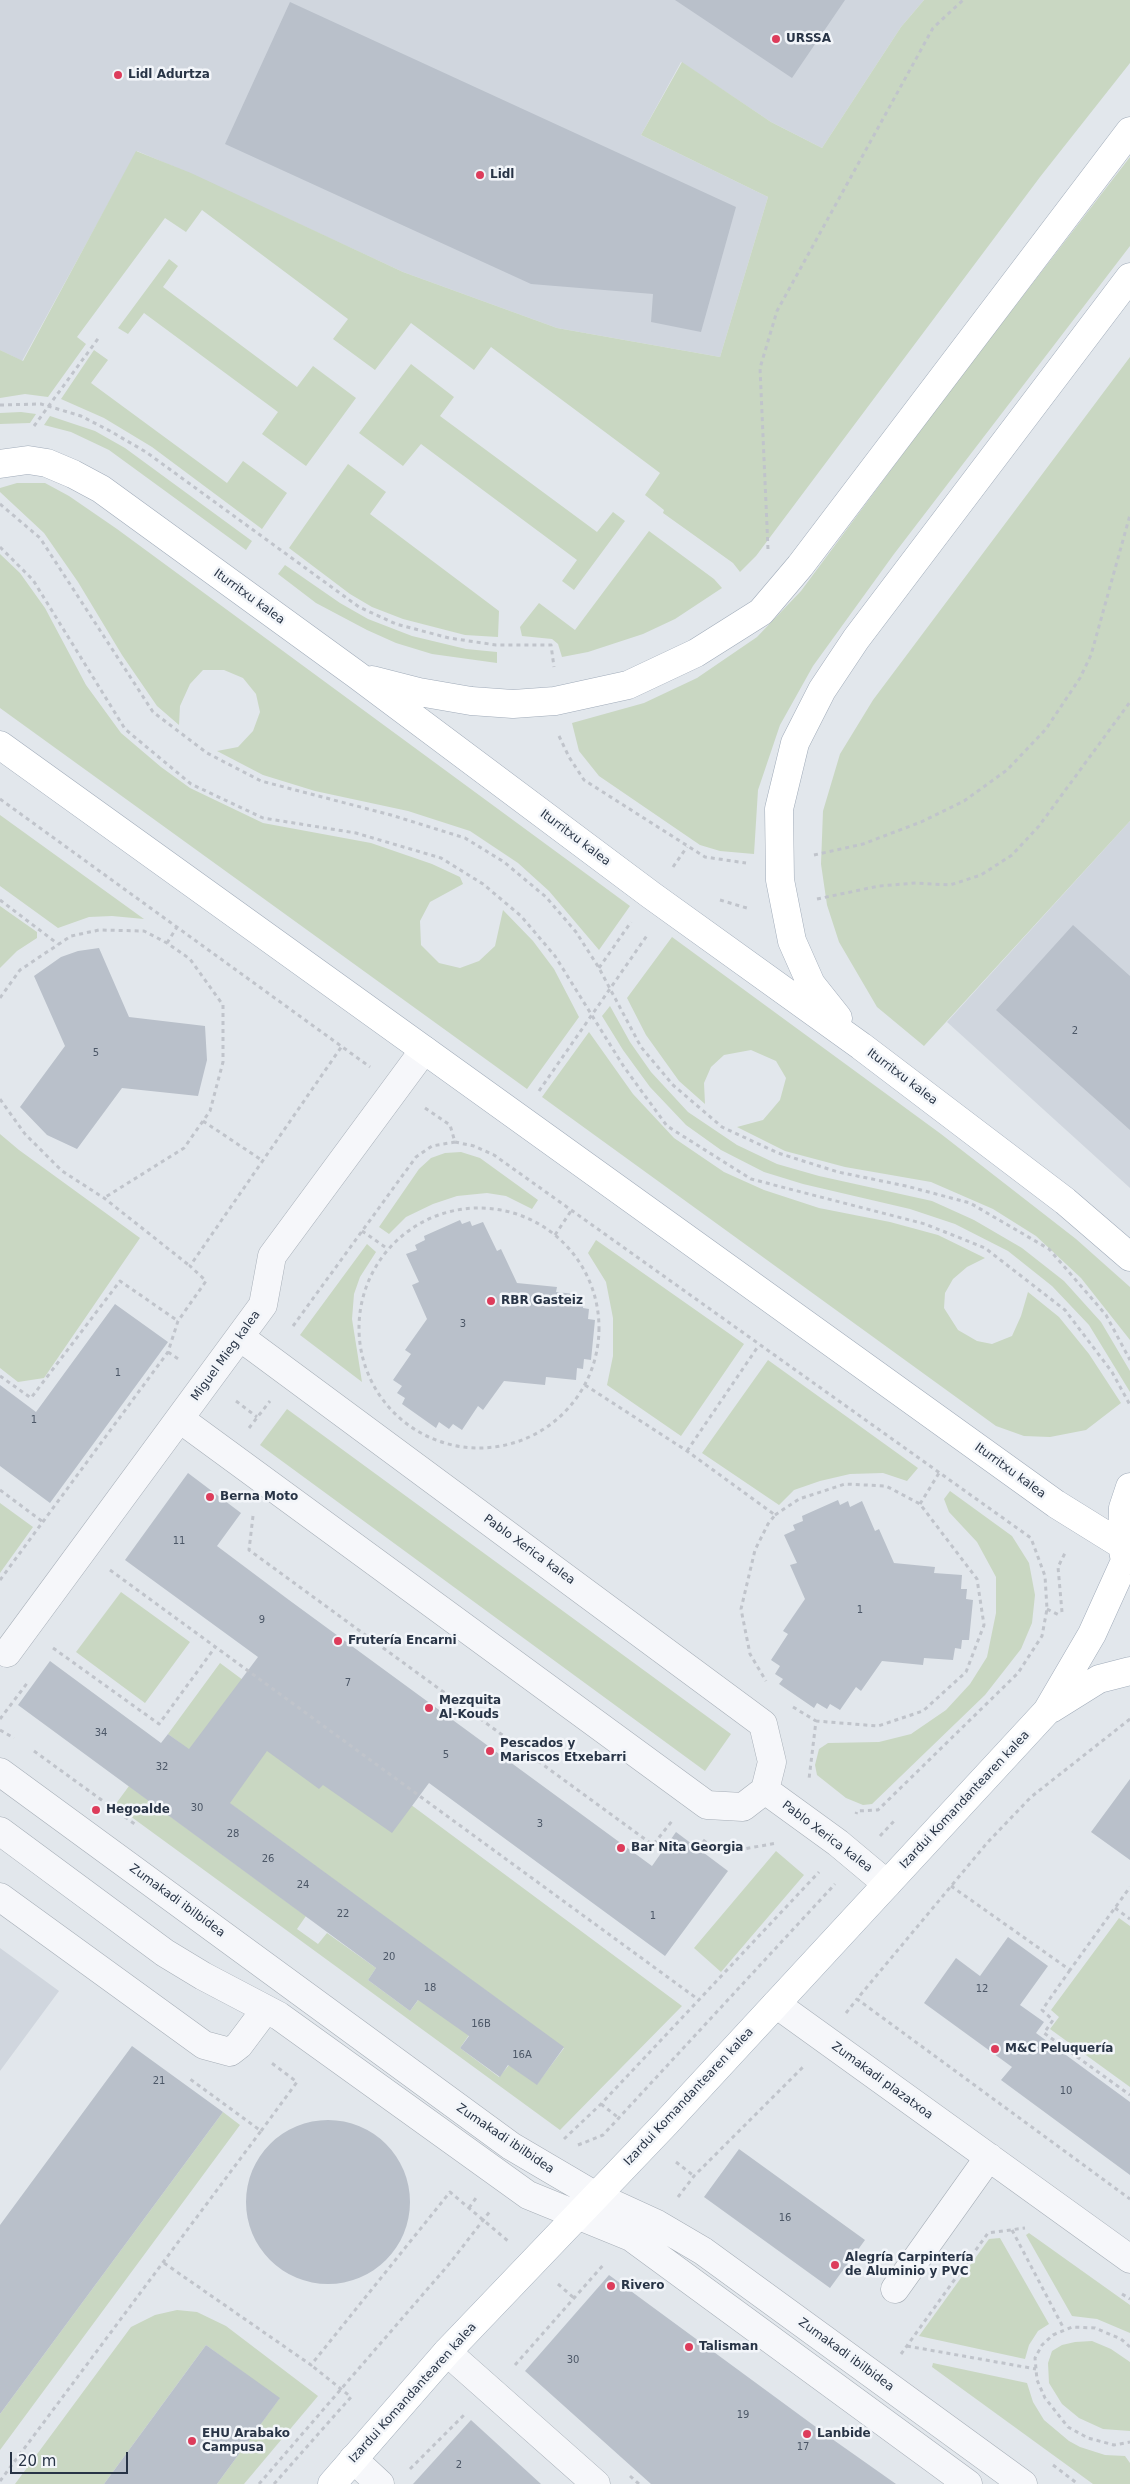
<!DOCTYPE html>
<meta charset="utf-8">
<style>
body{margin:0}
#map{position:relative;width:1130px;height:2484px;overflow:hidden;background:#e2e7ec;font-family:"DejaVu Sans",sans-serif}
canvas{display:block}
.scale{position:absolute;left:10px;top:2452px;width:118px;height:22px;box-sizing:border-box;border:2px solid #283446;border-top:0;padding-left:6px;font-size:15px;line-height:18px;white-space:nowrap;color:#283446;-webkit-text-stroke:4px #f2f5f9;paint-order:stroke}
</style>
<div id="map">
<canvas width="1130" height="2484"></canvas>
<div class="scale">20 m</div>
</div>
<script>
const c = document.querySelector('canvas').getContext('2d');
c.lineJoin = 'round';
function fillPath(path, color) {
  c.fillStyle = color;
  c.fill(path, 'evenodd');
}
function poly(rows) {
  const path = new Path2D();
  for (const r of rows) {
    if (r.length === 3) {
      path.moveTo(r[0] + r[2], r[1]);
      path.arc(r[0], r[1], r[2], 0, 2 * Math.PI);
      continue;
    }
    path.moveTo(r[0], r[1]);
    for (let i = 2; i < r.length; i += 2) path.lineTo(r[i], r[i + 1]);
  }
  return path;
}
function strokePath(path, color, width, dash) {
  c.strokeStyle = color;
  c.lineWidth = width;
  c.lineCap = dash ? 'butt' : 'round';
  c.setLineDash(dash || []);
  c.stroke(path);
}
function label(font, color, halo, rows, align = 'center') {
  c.font = font + ' "DejaVu Sans",sans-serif';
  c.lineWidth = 5;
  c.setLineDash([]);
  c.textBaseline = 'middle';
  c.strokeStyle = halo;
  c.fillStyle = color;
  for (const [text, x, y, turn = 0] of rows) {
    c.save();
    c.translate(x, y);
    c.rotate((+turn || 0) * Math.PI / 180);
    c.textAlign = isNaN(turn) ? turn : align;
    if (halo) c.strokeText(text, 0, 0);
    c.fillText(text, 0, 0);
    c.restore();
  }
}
fillPath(poly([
 [0,0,924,0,901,27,822,148,771,122,681,62,641,135,768,197,720,357,557,328,403,272,191,174,137,151,22,361,0,350],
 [1130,821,1130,1188,947,1022],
 [0,1948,59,1991,0,2071]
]), '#d0d6de');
fillPath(poly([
 [924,0,1130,0,1130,63,1040,177,756,556,740,572,733,563,663,513,664,510,645,495,660,473,491,347,474,370,411,323,375,370,333,339,348,319,202,210,186,232,165,218,77,337,86,344,48,397,25,394,0,398,0,350,23,361,136,151,191,173,403,272,557,328,720,357,768,197,641,135,682,62,771,122,822,148,901,27],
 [1130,157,1130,246,894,554,813,666,780,725,758,790,754,854,720,851,700,845,599,776,579,751,572,723,644,703,697,678,757,637,801,591,948,393],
 [169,259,178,266,163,287,297,387,313,366,356,398,306,466,262,434,278,412,144,313,128,334,118,328],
 [94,350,108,360,91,383,227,483,243,461,287,493,262,529,152,447,104,418,61,399],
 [1130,357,1130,821,924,1046,877,1007,839,942,827,905,821,864,823,811,840,754,873,700],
 [411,364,454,397,440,416,597,532,613,512,625,521,574,590,562,581,577,560,421,444,403,466,359,433],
 [21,412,36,414,30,423,0,424,0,413],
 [50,416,95,431,125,448,252,541,246,550,109,450,71,432,44,425],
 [348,464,386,492,370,514,499,611,498,637,465,635,403,619,372,607,350,594,289,548],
 [17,483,45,483,69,496,117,529,630,906,599,950,549,891,518,863,470,831,408,811,315,791,263,775,217,751,238,747,253,731,260,712,256,694,243,678,224,670,203,670,190,684,180,706,179,725,157,706,122,655,78,582,44,533,0,492,0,488],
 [649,531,714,579,722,588,675,619,643,634,588,652,562,657,558,644,552,639,522,636,520,627,539,603,575,630],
 [0,554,20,573,45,608,86,685,121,733,161,767,190,788,263,823,371,843,432,864,460,877,463,884,430,902,420,921,421,945,439,963,460,968,479,961,495,946,503,910,533,941,554,969,579,1017,527,1089,0,708],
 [285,565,340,603,368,619,412,636,466,649,497,652,497,663,432,654,396,643,367,630,316,603,278,574],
 [0,815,144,919,112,916,89,917,58,928,0,886],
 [0,906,37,932,37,938,17,951,0,968],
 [672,937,941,1134,1076,1239,1130,1287,1130,1340,1081,1278,1036,1236,993,1209,931,1182,845,1167,785,1151,737,1127,763,1120,780,1100,786,1078,776,1061,751,1050,724,1055,711,1067,704,1083,705,1104,679,1081,646,1035,627,998],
 [610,1006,630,1042,651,1072,688,1112,737,1145,777,1164,819,1176,932,1201,974,1220,1022,1248,1064,1281,1101,1322,1130,1371,1130,1392,1089,1325,1052,1286,1008,1251,955,1224,910,1209,803,1184,764,1172,721,1150,686,1125,650,1087,623,1050,602,1016],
 [589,1032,633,1094,674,1138,724,1172,764,1190,819,1208,890,1222,938,1235,985,1258,967,1267,953,1279,945,1293,944,1308,958,1330,977,1341,992,1344,1012,1336,1021,1316,1028,1292,1059,1317,1089,1354,1121,1403,1086,1430,1050,1437,1024,1436,996,1426,542,1097],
 [0,1134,19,1150,140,1238,44,1378,18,1382,0,1368],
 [461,1152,480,1158,538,1200,532,1209,506,1196,487,1193,457,1196,433,1204,406,1217,389,1234,379,1227,419,1169,431,1158,445,1153],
 [596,1240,744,1344,681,1436,607,1385,613,1356,613,1318,606,1282,588,1253],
 [367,1244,376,1252,360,1277,354,1294,352,1319,362,1382,300,1335],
 [768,1360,918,1468,907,1481,883,1473,850,1474,820,1481,794,1490,779,1505,702,1453],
 [287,1409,731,1734,705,1771,260,1445],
 [950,1491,1012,1536,1029,1563,1035,1595,1032,1623,1021,1649,985,1695,872,1804,863,1805,846,1798,817,1775,815,1765,819,1749,828,1743,879,1742,911,1734,946,1710,970,1684,987,1657,996,1613,996,1577,977,1542,949,1512,944,1499],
 [0,1503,33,1527,0,1573],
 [121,1592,190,1642,145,1703,76,1652],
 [220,1663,682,2006,560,2130,115,1805,129,1786,306,1916,297,1929,318,1944,327,1933,376,1968,368,1980,410,2011,419,1999,469,2035,460,2048,499,2077,509,2065,537,2084,564,2048,229,1803,180,1743,168,1734],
 [776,1851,804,1875,721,1972,694,1948],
 [1119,1918,1130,1926,1130,2087,1050,2029,1059,2017,1051,2010],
 [223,2112,240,2125,0,2450,0,2414],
 [1029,2233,1130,2305,1130,2333,1097,2319,1072,2316,1026,2235],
 [1000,2238,1049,2324,1038,2331,1029,2345,1025,2359,919,2336,989,2239],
 [177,2310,197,2312,226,2326,318,2396,244,2484,217,2484,279,2399,206,2345,104,2484,15,2484,131,2327,155,2315],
 [1092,2341,1111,2349,1130,2362,1130,2431,1103,2429,1079,2418,1062,2404,1049,2383,1048,2363,1052,2351,1062,2345,1075,2342],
 [933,2363,1027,2383,1033,2402,1044,2420,1069,2441,1080,2447,1105,2455,1125,2456,1130,2463,1130,2484,1093,2484,932,2367]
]), '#c9d7c2');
fillPath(poly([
 [675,0,845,0,792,78],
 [290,2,736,207,701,332,651,322,653,294,531,284,225,144],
 [1073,925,1130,976,1130,1130,996,1010],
 [99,948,129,1017,205,1026,207,1060,198,1096,122,1088,77,1149,47,1135,20,1107,65,1046,34,976,61,957,78,951],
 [460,1220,462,1224,470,1221,472,1226,483,1222,497,1251,501,1249,517,1283,557,1287,556,1292,584,1295,583,1308,589,1309,588,1319,595,1320,591,1360,584,1359,583,1369,577,1368,576,1380,546,1377,545,1385,504,1381,483,1410,478,1406,462,1430,453,1424,449,1429,439,1422,436,1428,402,1404,405,1398,397,1393,402,1386,393,1380,411,1354,405,1350,427,1319,412,1285,419,1282,406,1254,417,1250,415,1245,425,1240,424,1236],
 [115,1304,168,1342,50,1503,0,1466,0,1385,36,1412],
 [188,1473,241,1513,217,1546,289,1600,652,1866,676,1832,728,1871,665,1956,429,1783,392,1833,323,1785,319,1789,267,1751,230,1803,564,2047,537,2085,508,2065,500,2077,460,2048,469,2036,418,2000,410,2011,368,1980,376,1968,18,1705,50,1661,161,1743,168,1734,189,1749,258,1657,125,1560],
 [838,1500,840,1505,848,1501,850,1507,862,1501,875,1531,879,1529,894,1563,935,1567,934,1573,962,1575,961,1589,967,1589,966,1599,973,1600,969,1640,962,1640,961,1649,955,1648,953,1660,924,1658,923,1665,882,1661,861,1691,856,1687,840,1710,830,1704,827,1709,817,1703,814,1708,779,1684,783,1679,775,1674,780,1666,771,1660,788,1634,783,1631,805,1599,790,1565,797,1563,784,1535,795,1530,793,1525,803,1521,802,1516],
 [1130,1779,1130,1860,1091,1832],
 [1008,1937,1048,1966,1020,2005,1044,2022,1036,2033,1130,2102,1130,2175,1001,2080,1012,2067,924,2003,956,1958,980,1976],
 [132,2046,223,2112,0,2414,0,2225],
 [328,2202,82],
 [739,2149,865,2240,830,2288,704,2197],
 [609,2275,835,2441,896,2484,651,2484,525,2371],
 [206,2345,280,2398,217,2484,104,2484],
 [471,2420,541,2484,413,2484]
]), '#b9c0ca');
const minor = poly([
 [180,1419,707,1805,743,1807,765,1790,772,1762,763,1724,240,1337],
 [7,1653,263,1305,272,1256,424,1050],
 [0,1772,511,2146,596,2196,657,2224,703,2251,1023,2484],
 [765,1790,838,1843,887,1884],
 [0,1831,165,1953,203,1976,279,2016,528,2195,631,2237,968,2484],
 [0,1897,204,2045,230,2052,239,2045,266,2009],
 [776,2004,1130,2259],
 [895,2289,989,2157],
 [447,2352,596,2484],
 [353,2459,380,2484]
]);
const major = poly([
 [0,464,28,460,47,463,73,474,101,489,357,675,651,895,861,1046,1065,1201,1130,1257],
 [372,680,419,692,471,701,513,704,555,701,628,685,696,653,761,612,800,566,1130,131],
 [0,745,1056,1504,1122,1545],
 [838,1018,811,984,792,941,780,880,779,809,795,743,822,690,856,639,1130,277],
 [1125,1561,1122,1545,1123,1508,1130,1487],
 [1051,1709,1099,1679,1130,1671],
 [332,2484,447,2352,666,2123,1047,1711,1092,1634,1125,1561]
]);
strokePath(minor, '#a6aeb7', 29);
strokePath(major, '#a0abb9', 29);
strokePath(poly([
 [0,405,41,404,81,416,110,431,146,452,359,607,396,624,449,638,496,645,551,645,554,667],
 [34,426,100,336],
 [0,504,40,538,153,712,207,753,261,781,391,815,465,838,504,862,546,897,576,932,599,968,641,1047,673,1085,722,1127,778,1153,838,1172,906,1186,970,1203,1049,1249,1106,1315,1130,1360],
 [0,547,33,580,125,729,191,784,263,818,356,833,441,858,483,884,521,916,555,956,624,1067,667,1126,751,1179,925,1224,985,1248,1065,1310,1112,1372,1130,1405],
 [768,549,760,368,777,311,933,28,963,0],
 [559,736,569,757,584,780,705,857,746,863],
 [0,799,370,1067],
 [814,855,863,844,921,822,964,801,1007,770,1046,729,1080,678,1091,655,1130,515],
 [673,867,687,847],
 [817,899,879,886,916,883,950,885,981,875,1012,855,1039,826,1130,702],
 [0,900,58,944],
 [720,900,750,909],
 [167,943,177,927],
 [599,968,631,922],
 [0,998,20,970,71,936,99,930,144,931,167,943,190,959,223,1005,223,1062,210,1111,184,1148,104,1198],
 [539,1091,648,934],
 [0,1099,25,1134,62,1171,104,1198,190,1266],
 [425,1108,450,1125,455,1142,474,1146,494,1155,1031,1538,1045,1576,1047,1609,1042,1636,1018,1673,878,1810,857,1811,856,1814],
 [203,1121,263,1161],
 [479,1328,120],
 [362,1231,388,1249],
 [555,1235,571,1211],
 [293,1326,416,1157,432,1146,455,1142],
 [168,1352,180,1360],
 [0,1376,31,1398,120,1281,178,1321],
 [585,1385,687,1451,775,1515,768,1524,755,1550,741,1609,750,1654,766,1681],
 [236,1401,257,1417],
 [249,1428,270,1401],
 [687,1451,759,1345],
 [0,1490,43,1522],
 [920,1504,939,1473],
 [775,1515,799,1499,845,1484,886,1486,920,1504,977,1579,984,1625,966,1672,923,1711,878,1726,816,1721],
 [253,1516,249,1550,653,1845,672,1821],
 [110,1570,699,2000],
 [0,1580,168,1352,178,1321,206,1281,190,1266,342,1046],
 [1047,1609,1061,1616],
 [1062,1612,1058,1567,1066,1551],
 [53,1648,159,1724,216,1646],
 [793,1707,816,1721,809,1779],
 [0,1719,28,1682],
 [1130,1719,1031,1797,987,1843,857,1999,1130,2199],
 [0,1730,14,1738],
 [34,1751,136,1825],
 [880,1836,895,1820],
 [703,1840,721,1853,777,1843],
 [951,1886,1070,1970,1130,1887],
 [1115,1908,1130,1919],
 [1070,1970,1042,2010,1053,2020,1044,2033,1130,2095],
 [846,2013,857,1999],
 [601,2104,620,2119],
 [261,2131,297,2082,269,2061],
 [564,2139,601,2104,819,1872],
 [578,2145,603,2135,835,1884],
 [676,2162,694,2176],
 [678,2197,694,2176,803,2067],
 [469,2208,476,2198],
 [1012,2230,1064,2329],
 [164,2263,311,2365,450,2192,508,2241],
 [558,2284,574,2298],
 [1122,2294,1130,2299],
 [907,2346,1036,2369],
 [1130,2347,1121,2339,1095,2328,1072,2327,1053,2335,1042,2345,1035,2358,1037,2380,1045,2398,1068,2427,1088,2438,1114,2445,1130,2442],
 [901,2354,988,2233,1025,2228],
 [515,2365,605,2263],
 [1053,2465,1078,2484],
 [410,2469,466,2413],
 [630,2476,639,2484],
 [0,2481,261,2131,190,2079],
 [259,2484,450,2263,491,2210],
 [274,2484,351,2397,311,2365]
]), '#c0c4cb', 3, [4, 4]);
strokePath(minor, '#f6f7fa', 28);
strokePath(major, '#fff', 28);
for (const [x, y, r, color] of [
 [776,39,5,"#dd3c5b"],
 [118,75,5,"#dd3c5b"],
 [480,175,5,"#dd3c5b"],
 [491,1301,5,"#dd3c5b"],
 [210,1497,5,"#dd3c5b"],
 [338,1641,5,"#dd3c5b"],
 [429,1708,5,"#dd3c5b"],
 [490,1751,5,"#dd3c5b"],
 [96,1810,5,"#dd3c5b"],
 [621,1848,5,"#dd3c5b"],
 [995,2049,5,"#dd3c5b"],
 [835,2265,5,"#dd3c5b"],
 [611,2286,5,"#dd3c5b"],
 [689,2347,5,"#dd3c5b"],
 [807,2434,5,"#dd3c5b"],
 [192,2441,5,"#dd3c5b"]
]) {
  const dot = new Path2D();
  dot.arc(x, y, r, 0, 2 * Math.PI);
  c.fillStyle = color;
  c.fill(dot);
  strokePath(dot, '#f2f5f9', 2);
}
label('10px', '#4c5767', null, [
 ["2",1075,1031],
 ["5",96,1053],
 ["3",463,1324],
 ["1",118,1373],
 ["1",34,1420],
 ["11",179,1541],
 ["1",860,1610],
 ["9",262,1620],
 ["7",348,1683],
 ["34",101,1733],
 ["5",446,1755],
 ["32",162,1767],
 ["30",197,1808],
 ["3",540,1824],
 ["28",233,1834],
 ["26",268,1859],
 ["24",303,1885],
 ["22",343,1914],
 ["1",653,1916],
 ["20",389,1957],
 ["18",430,1988],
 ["12",982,1989],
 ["16B",481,2024],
 ["16A",522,2055],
 ["21",159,2081],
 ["10",1066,2091],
 ["16",785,2218],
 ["30",573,2360],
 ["19",743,2415],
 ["17",803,2447],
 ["2",459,2465]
]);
label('bold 12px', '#283446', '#f2f5f9', [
 ["URSSA",786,39],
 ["Lidl Adurtza",128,75],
 ["Lidl",490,175],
 ["RBR Gasteiz",501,1301],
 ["Berna Moto",220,1497],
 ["Frutería Encarni",348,1641],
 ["Mezquita",439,1701],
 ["Al-Kouds",439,1715],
 ["Pescados y",500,1744],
 ["Mariscos Etxebarri",500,1758],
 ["Hegoalde",106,1810],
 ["Bar Nita Georgia",631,1848],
 ["M&C Peluquería",1005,2049],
 ["Alegría Carpintería",845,2258],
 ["de Aluminio y PVC",845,2272],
 ["Rivero",621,2286],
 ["Talisman",699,2347],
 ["EHU Arabako",202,2434],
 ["Campusa",202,2448],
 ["Lanbide",817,2434]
], 'left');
label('12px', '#283446', '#f2f5f9', [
 ["Iturritxu kalea",249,597,36],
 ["Iturritxu kalea",575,838,37],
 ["Iturritxu kalea",902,1077,37],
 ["Miguel Mieg kalea",226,1356,-54],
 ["Iturritxu kalea",1010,1471,36],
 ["Pablo Xerica kalea",529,1550,36],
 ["Izardui Komandantearen kalea",965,1800,-47],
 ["Pablo Xerica kalea",827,1837,37],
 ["Zumakadi ibilbidea",177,1901,36],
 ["Zumakadi plazatxoa",882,2081,36],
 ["Izardui Komandantearen kalea",689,2097,-47],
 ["Zumakadi ibilbidea",505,2139,34],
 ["Zumakadi ibilbidea",846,2355,36],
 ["Izardui Komandantearen kalea",413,2393,-48]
]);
</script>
